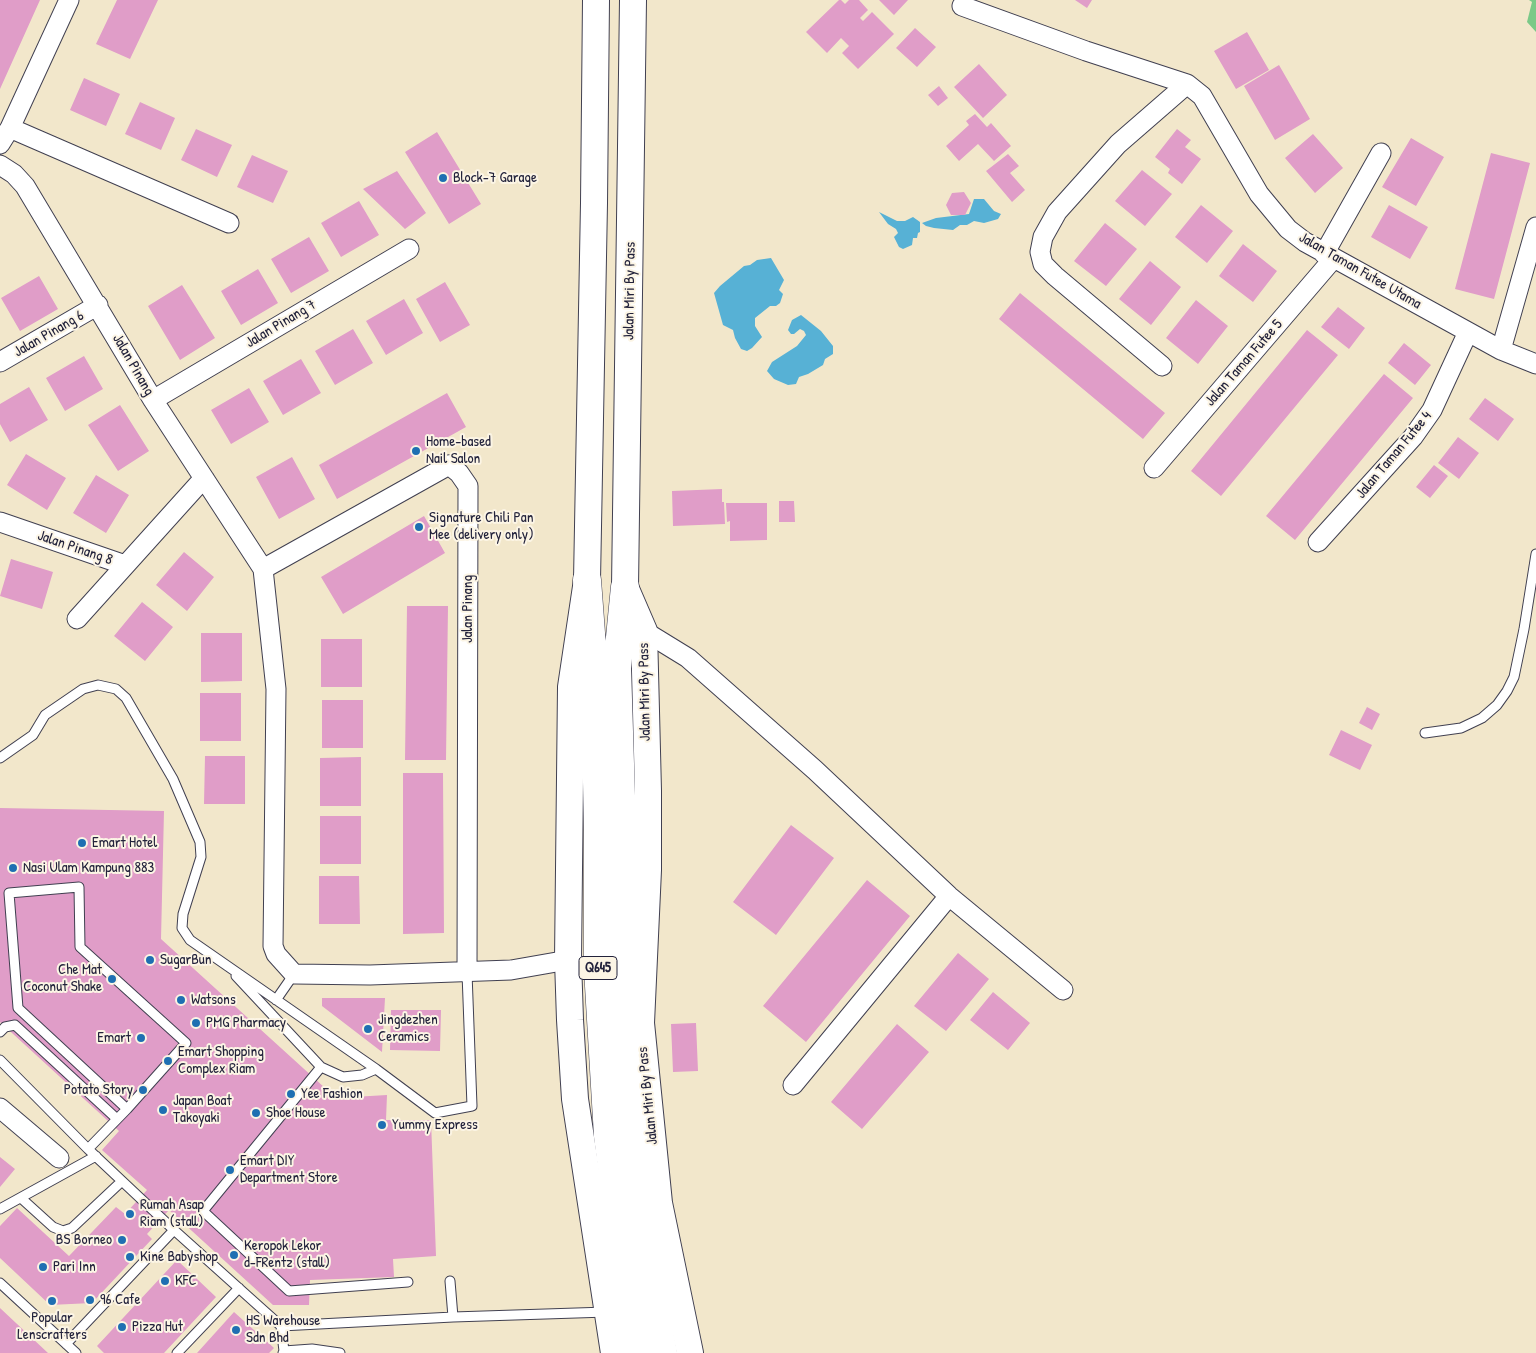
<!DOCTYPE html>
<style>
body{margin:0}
canvas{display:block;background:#f2e7cb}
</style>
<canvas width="1536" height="1353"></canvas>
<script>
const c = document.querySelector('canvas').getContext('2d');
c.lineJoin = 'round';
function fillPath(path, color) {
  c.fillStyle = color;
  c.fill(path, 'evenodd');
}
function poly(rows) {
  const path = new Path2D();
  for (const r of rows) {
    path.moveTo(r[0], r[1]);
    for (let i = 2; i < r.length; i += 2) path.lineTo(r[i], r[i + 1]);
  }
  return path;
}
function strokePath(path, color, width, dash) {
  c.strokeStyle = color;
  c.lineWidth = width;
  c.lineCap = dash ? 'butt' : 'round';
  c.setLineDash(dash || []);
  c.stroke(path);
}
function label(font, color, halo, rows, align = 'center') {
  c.font = font + ' "Patrick Hand",sans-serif';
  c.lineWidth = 4;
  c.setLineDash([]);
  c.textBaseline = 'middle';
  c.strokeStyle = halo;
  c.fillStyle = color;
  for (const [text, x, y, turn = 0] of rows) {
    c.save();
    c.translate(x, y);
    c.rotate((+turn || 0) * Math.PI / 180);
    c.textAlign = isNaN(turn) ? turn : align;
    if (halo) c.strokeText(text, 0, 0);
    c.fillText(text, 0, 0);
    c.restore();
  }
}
fillPath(poly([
 [1529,0,1536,0,1536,32,1527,22,1532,2]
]), '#7bc988');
fillPath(poly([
 [974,199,984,199,994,211,1001,214,998,219,984,223,974,221,967,225,960,225,953,230,934,228,926,226,922,223,936,218,969,214],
 [879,212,897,221,905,221,913,217,920,222,920,232,918,233,917,238,913,238,912,245,903,249,899,247,894,237,898,233,896,229,888,224],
 [771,258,784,280,779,290,783,294,780,303,776,306,770,306,755,318,755,326,762,337,752,348,747,351,741,349,735,338,733,330,723,325,714,293,720,286,744,266,750,265,757,260],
 [801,315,821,331,833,346,833,354,825,359,823,365,808,374,799,377,796,384,788,385,774,379,767,371,772,362,797,346,806,335,804,331,800,329,794,334,791,334,788,330,792,320]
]), '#57b1d5');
fillPath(poly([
 [0,0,40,0,0,89],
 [117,0,158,0,130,59,96,44],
 [839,0,841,0,845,4,849,0,859,0,868,10,860,18,863,21,872,12,894,34,858,69,842,53,849,46,841,38,827,53,806,32],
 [879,0,908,0,894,15],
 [1075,0,1092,0,1087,8],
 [915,28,936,47,917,67,896,48],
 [1247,32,1269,70,1236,89,1214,51],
 [979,64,1007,95,983,118,954,87],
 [1279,65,1310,119,1275,140,1244,86],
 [84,78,120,94,106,126,70,110],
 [939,86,948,98,938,106,928,95],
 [140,102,175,118,161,150,125,134],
 [975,114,987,127,991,123,1011,146,994,161,978,144,959,161,946,146,969,125,966,121],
 [196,129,232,145,217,177,181,160],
 [1177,129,1191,140,1185,147,1201,159,1182,184,1168,173,1170,169,1155,157],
 [437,132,481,204,449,224,405,152],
 [1313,134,1343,168,1315,193,1285,158],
 [1411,138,1444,157,1416,206,1382,187],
 [1491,153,1530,163,1494,299,1455,289],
 [1008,154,1019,166,1010,173,1025,190,1012,202,986,171],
 [252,155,288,171,273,203,237,187],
 [1142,170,1172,194,1145,226,1115,201],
 [397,171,426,213,405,229,363,189],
 [964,192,971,203,965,215,951,215,946,205,952,193],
 [359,201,379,235,341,257,321,223],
 [1201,205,1233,231,1207,263,1175,237],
 [1389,205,1428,227,1410,259,1371,237],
 [1105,223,1137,249,1106,286,1074,261],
 [309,237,329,271,291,293,271,259],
 [1243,244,1277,271,1253,302,1219,276],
 [1150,261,1181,287,1151,325,1119,299],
 [258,269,278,303,241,325,221,291],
 [39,276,58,309,20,331,1,298],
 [445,282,470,325,440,342,416,299],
 [182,285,215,338,180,360,148,306],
 [1020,293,1165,413,1143,439,999,319],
 [404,299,423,333,386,355,366,321],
 [1196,300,1228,326,1198,364,1166,338],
 [1338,307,1365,328,1349,349,1321,327],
 [353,329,373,363,335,385,315,351],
 [1307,330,1338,355,1221,496,1191,471],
 [1404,343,1431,365,1415,385,1388,363],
 [84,356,103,389,65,411,46,378],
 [301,359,321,393,283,415,263,381],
 [1384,374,1413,398,1295,540,1266,516],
 [29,387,48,420,10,442,0,424,0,404],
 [249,388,269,422,231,444,211,410],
 [447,393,466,427,337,499,319,465],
 [1485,398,1514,419,1498,441,1469,419],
 [120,405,149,451,118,471,88,425],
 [1458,437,1479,453,1459,479,1438,463],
 [26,454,66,478,47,510,7,485],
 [292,457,315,499,279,519,256,477],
 [1434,465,1448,476,1430,498,1416,487],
 [96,475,129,495,106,533,73,513],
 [722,489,722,502,724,502,725,524,673,526,672,491],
 [779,501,794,501,795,522,779,522],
 [726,503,767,503,767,540,730,541,730,521,727,522],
 [424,516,445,553,343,614,321,577],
 [184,552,214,577,187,611,156,585],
 [11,559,53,572,42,609,0,596],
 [142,602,173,627,145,661,114,636],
 [407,606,448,606,446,760,405,760],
 [201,633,242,633,242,681,201,682],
 [321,639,362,639,362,687,321,687],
 [200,693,241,693,241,741,200,741],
 [322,700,363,700,363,748,322,748],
 [1367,707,1380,714,1372,730,1359,723],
 [1341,730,1372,745,1360,770,1329,755],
 [205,756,245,756,245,804,204,804],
 [361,757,361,806,320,806,320,758],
 [403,773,443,773,444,933,403,934],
 [0,808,164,811,161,939,336,1098,387,1095,386,1120,431,1120,436,1256,393,1259,394,1277,310,1280,309,1305,273,1305,169,1210,147,1234,152,1239,92,1303,50,1305,0,1258,0,1226,17,1208,69,1256,116,1207,125,1214,147,1190,102,1150,119,1131,0,1022],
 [320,816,361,816,361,864,320,864],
 [791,825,834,858,776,935,733,902],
 [319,876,359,876,360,924,319,924],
 [867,880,910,916,806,1042,763,1006],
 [958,953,989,979,946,1031,914,1006],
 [993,992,1030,1023,1008,1050,970,1020],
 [322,998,385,998,382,1052,322,1006],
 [391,1010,441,1010,440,1051,390,1050],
 [696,1023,698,1071,673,1072,671,1024],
 [897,1024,929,1052,862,1129,831,1102],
 [0,1157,15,1169,0,1187],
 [177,1260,216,1297,164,1353,104,1353,97,1346],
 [0,1308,48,1353,0,1353],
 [234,1312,274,1348,269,1353,197,1353]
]), '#e09dc8');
const service = poly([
 [1425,733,1461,728,1482,718,1497,705,1507,691,1514,677,1524,629,1536,554],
 [0,758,33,735,45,715,83,689,98,685,116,689,126,698,173,779,200,842,201,857,183,914,182,928,190,940,376,1069,435,1113,472,1106,467,973],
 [236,976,321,1067,343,1077,362,1075,376,1069],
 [276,1000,294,974],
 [0,1032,5,1027,15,1025,117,1119],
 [0,1060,88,1149,174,1230,281,1326,284,1351,283,1353],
 [321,1067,203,1211,289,1291,408,1282],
 [88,1149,127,1109,186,1043,80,947,79,887,9,893,18,1008,127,1109],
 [21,1198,53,1227,63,1231,72,1228,122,1181],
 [0,1209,96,1156],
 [450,1281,453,1317],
 [0,1283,76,1353],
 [281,1326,453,1317,607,1312],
 [66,1344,174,1230],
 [284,1351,312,1349,340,1353],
 [177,1353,239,1288]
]);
const minor = poly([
 [69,0,10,128,229,223],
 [962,6,1086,51,1187,84,1202,96,1259,194,1288,229,1305,242,1501,350,1536,364],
 [0,144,10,128],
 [0,165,14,174,25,186,153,400,263,569,276,689,273,946,276,954,294,974,370,975,511,970,568,960],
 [1324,254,1381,153],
 [1501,350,1536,227],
 [0,362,98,305],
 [1162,366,1055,276,1043,264,1040,252,1043,237,1057,212,1118,144,1187,84],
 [153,400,409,249],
 [1154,468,1333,259],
 [0,522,125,565],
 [1318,542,1413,437,1432,410,1468,332],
 [263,569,449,465,459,473,468,486,467,973],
 [77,619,204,478],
 [644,631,688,658,815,770,949,896,1063,990],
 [793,1085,949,896],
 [0,1108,59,1158]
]);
const secondary = poly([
 [596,0,594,203,587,580,571,687,568,960,570,1020,575,1099,614,1353],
 [633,0,625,587,644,631,648,791,648,870,641,1023,659,1203,690,1353]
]);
const trunk = poly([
 [587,580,595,686,598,830,598,969,608,1136,624,1262,640,1353],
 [625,587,617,668,622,828,621,1034,630,1145,644,1251,663,1353]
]);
strokePath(service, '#414051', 11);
strokePath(minor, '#414051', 21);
strokePath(secondary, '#414051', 28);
strokePath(trunk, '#414051', 29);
strokePath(service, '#fff', 9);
strokePath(minor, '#fff', 19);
strokePath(secondary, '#fff', 26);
strokePath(trunk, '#fff', 28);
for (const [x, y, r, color] of [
 [443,178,5,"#1f6fb2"],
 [416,451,5,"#1f6fb2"],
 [419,527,5,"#1f6fb2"],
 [82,843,5,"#1f6fb2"],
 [13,868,5,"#1f6fb2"],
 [150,960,5,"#1f6fb2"],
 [112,979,5,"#1f6fb2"],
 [181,1000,5,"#1f6fb2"],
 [196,1023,5,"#1f6fb2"],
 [368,1029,5,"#1f6fb2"],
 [141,1038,5,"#1f6fb2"],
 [168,1061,5,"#1f6fb2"],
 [143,1090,5,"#1f6fb2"],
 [291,1094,5,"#1f6fb2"],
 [163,1110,5,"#1f6fb2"],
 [256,1113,5,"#1f6fb2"],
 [382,1125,5,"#1f6fb2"],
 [230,1170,5,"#1f6fb2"],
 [130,1214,5,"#1f6fb2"],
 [122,1240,5,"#1f6fb2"],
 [234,1255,5,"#1f6fb2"],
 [130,1257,5,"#1f6fb2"],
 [43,1267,5,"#1f6fb2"],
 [165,1281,5,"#1f6fb2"],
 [90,1300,5,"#1f6fb2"],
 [52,1301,5,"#1f6fb2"],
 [122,1327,5,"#1f6fb2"],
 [236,1330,5,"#1f6fb2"]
]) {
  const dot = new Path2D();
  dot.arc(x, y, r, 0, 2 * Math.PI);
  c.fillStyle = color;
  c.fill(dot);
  strokePath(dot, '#fcf5e5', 2);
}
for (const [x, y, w] of [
 [598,968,38]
]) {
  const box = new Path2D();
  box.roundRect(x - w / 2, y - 11.5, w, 23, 4);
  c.fillStyle = '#fcf5e5';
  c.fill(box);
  strokePath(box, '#22223b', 1);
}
label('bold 14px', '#22223b', null, [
 ["Q645",598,968]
]);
label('15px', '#22223b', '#fcf5e5', [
 ["Block-7 Garage",453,178],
 ["Home-based",426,442],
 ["Nail Salon",426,459],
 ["Signature Chili Pan",429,518],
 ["Mee (delivery only)",429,535],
 ["Emart Hotel",92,843],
 ["Nasi Ulam Kampung 883",23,868],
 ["SugarBun",160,960],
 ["Che Mat",102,970,"right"],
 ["Coconut Shake",102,987,"right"],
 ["Watsons",191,1000],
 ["Jingdezhen",378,1020],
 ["Ceramics",378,1037],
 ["PMG Pharmacy",206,1023],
 ["Emart",131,1038,"right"],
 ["Emart Shopping",178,1052],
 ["Complex Riam",178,1069],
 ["Potato Story",133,1090,"right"],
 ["Yee Fashion",301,1094],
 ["Japan Boat",173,1101],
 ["Takoyaki",173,1118],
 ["Shoe House",266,1113],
 ["Yummy Express",392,1125],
 ["Emart DIY",240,1161],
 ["Department Store",240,1178],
 ["Rumah Asap",140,1205],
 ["Riam (stall)",140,1222],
 ["BS Borneo",112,1240,"right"],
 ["Keropok Lekor",244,1246],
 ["d-FRentz (stall)",244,1263],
 ["Kine Babyshop",140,1257],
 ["Pari Inn",53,1267],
 ["KFC",175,1281],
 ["96 Cafe",100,1300],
 ["Popular",52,1318,"center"],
 ["Lenscrafters",52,1335,"center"],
 ["HS Warehouse",246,1321],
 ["Sdn Bhd",246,1338],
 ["Pizza Hut",132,1327]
], 'left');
label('15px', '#22223b', '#fcf5e5', [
 ["Jalan Taman Futee Utama",1360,271,30],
 ["Jalan Miri By Pass",630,291,-89],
 ["Jalan Pinang 7",281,324,-31],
 ["Jalan Pinang 6",49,334,-30],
 ["Jalan Taman Futee 5",1244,363,-49],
 ["Jalan Pinang",133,365,60],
 ["Jalan Taman Futee 4",1394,455,-50],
 ["Jalan Pinang 8",75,548,19],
 ["Jalan Pinang",468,609,-90],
 ["Jalan Miri By Pass",645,692,-91],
 ["Jalan Miri By Pass",648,1096,-96]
]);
</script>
